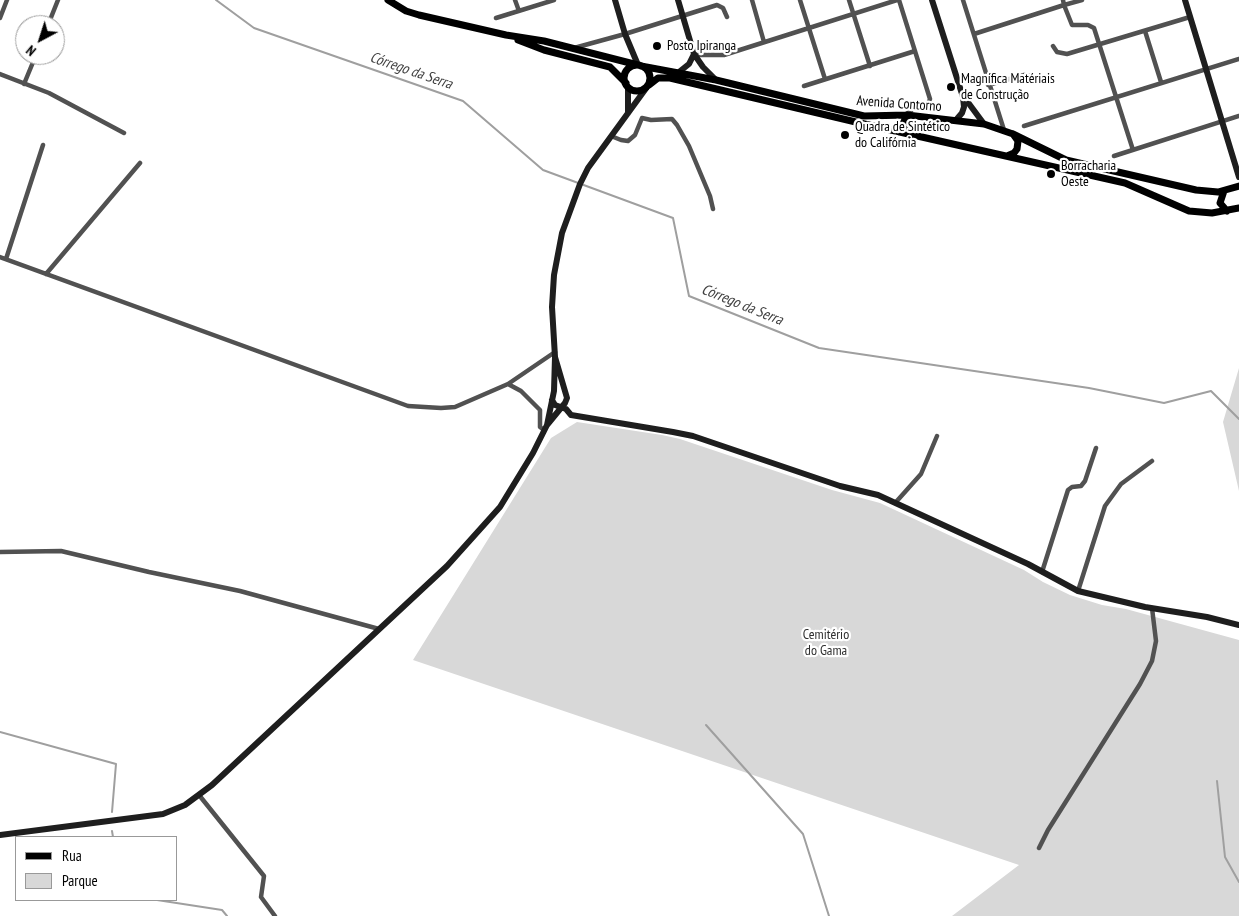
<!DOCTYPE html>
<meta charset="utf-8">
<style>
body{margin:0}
#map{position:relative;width:1239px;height:916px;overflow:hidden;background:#fff;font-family:"PT Sans Narrow",sans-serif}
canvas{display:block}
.legend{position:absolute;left:15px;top:836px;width:162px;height:65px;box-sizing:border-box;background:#fff;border:1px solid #999;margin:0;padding:6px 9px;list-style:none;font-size:15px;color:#000}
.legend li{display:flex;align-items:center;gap:10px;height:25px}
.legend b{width:25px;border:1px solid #999}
.north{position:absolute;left:15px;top:15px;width:50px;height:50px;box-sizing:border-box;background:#fff;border:1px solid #999;border-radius:50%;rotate:220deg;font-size:14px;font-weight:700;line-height:20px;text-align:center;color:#000}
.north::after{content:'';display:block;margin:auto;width:18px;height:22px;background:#000;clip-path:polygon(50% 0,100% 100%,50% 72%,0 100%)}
</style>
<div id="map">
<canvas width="1239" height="916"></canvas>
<ul class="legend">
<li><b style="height:6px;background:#000"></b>Rua</li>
<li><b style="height:14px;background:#d8d8d8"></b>Parque</li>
</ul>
<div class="north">N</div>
</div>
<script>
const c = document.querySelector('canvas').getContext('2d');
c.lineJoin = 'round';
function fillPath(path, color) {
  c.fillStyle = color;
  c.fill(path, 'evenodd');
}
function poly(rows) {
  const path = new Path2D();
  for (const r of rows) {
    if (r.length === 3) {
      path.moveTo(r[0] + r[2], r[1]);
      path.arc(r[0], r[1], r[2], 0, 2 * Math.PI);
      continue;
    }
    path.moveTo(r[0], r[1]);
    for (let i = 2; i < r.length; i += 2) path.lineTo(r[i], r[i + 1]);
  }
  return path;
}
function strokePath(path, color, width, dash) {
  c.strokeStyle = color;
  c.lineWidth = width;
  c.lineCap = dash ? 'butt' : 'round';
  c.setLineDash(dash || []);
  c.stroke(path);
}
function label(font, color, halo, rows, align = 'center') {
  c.font = font + ' "PT Sans Narrow",sans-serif';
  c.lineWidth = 4.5;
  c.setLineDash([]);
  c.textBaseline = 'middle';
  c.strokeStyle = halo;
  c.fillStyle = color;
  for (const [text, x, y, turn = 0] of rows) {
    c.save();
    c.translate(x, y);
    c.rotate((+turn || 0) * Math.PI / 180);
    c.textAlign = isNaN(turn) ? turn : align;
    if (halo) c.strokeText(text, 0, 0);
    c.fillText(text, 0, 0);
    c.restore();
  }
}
fillPath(poly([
 [1239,368,1239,491,1223,422],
 [577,422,662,435,680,439,832,490,880,503,1024,570,1043,582,1070,595,1102,605,1126,609,1239,640,1239,916,952,916,1019,865,413,660,551,438]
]), '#d8d8d8');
strokePath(poly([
 [216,0,254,28,463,101,543,170,673,218,689,296,819,348,1089,388,1164,403,1211,391,1239,419],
 [706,725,803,834,829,916],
 [0,732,116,764,112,812],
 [1217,781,1225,857,1239,882],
 [112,831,113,837],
 [157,900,222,910,227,916]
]), '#9f9f9f', 2);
strokePath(poly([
 [515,0,519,11],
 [752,0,764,42],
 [800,0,825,79],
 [849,0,870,66],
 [899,0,930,99,928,104,914,108,909,112,907,115],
 [963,0,1004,130],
 [1082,0,1064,5,1072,25,1088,25,1094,28,1133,150],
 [0,18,7,0],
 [496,18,554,0],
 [48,25,58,0],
 [1145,31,1161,82],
 [974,34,1064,5,1063,0],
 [1053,46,1057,52,1067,54,1190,17],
 [574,48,625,34,717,5,723,8,727,17],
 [695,55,724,55,897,0],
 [0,74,49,93,124,133],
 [24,84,36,55],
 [988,85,1024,75,1031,76],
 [804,86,915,51],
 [1024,126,1239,59],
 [611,136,621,140,628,141,635,135,642,118,651,120,672,119,677,125,689,146,710,196,713,209],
 [1114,156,1239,116],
 [0,257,408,406,441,408,455,407,508,384,555,352],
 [6,259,43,145],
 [46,274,140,163],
 [508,384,521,391,540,410,540,427,544,430],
 [896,502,921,474,937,436],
 [0,552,61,551,149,572,240,591,379,629],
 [1042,572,1068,490,1072,487,1081,486,1085,481,1096,448],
 [1078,591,1105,506,1121,484,1152,461],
 [199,795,264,876,261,897,275,916],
 [1039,848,1048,830,1140,684,1152,661,1156,641,1152,608]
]), '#515151', 4.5);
strokePath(poly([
 [615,0,625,34,638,65],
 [678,0,694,54,703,67,716,80],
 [932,0,963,97,964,107,962,113,956,120],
 [1185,0,1239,177],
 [679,72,689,64,694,54],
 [628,87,628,113],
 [964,97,984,124],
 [552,400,555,405,566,409,571,415,673,432,693,436,840,486,878,495,1028,564,1078,591,1145,607,1207,617,1239,625],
 [547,425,554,391,555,357,552,307,554,275,562,233,580,184,588,168,647,87],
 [0,835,163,814,185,805,212,785,447,566,500,507,533,453,547,425,565,403,567,398,555,357]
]), '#1e1e1e', 6);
strokePath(poly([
 [388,0,406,11,419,15,506,35,544,41,638,65],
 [518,40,544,50,610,67,626,83],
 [637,78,13],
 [641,66,716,80,864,116,907,115,984,124,1013,134,1066,160,1196,190,1218,192,1239,186],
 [649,85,658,78,670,78,860,123,1125,183,1189,211,1212,213,1239,208],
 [907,115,902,126,909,134],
 [1007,156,1014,153,1017,149,1018,141,1013,134],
 [1224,191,1220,203,1227,211]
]), '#000', 7);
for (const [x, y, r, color] of [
 [657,46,5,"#000"],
 [951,87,5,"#000"],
 [845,135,5,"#000"],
 [1051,174,5,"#000"]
]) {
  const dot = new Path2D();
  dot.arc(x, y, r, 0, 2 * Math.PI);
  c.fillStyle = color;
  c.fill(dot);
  strokePath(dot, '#fff', 2);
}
label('14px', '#000', '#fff', [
 ["Posto Ipiranga",667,46],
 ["Magnífica Matériais",961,79],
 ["de Construção",961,95],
 ["Quadra de Sintético",855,127],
 ["do Califórnia",855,143],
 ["Borracharia",1061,166],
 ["Oeste",1061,182]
], 'left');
label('14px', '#000', '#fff', [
 ["Avenida Contorno",899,104,4]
]);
label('14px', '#2f2f2f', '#fff', [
 ["Cemitério",826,635],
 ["do Gama",826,651]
]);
label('italic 15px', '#404040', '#fff', [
 ["Córrego da Serra",411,71,19],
 ["Córrego da Serra",742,305,22]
]);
</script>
